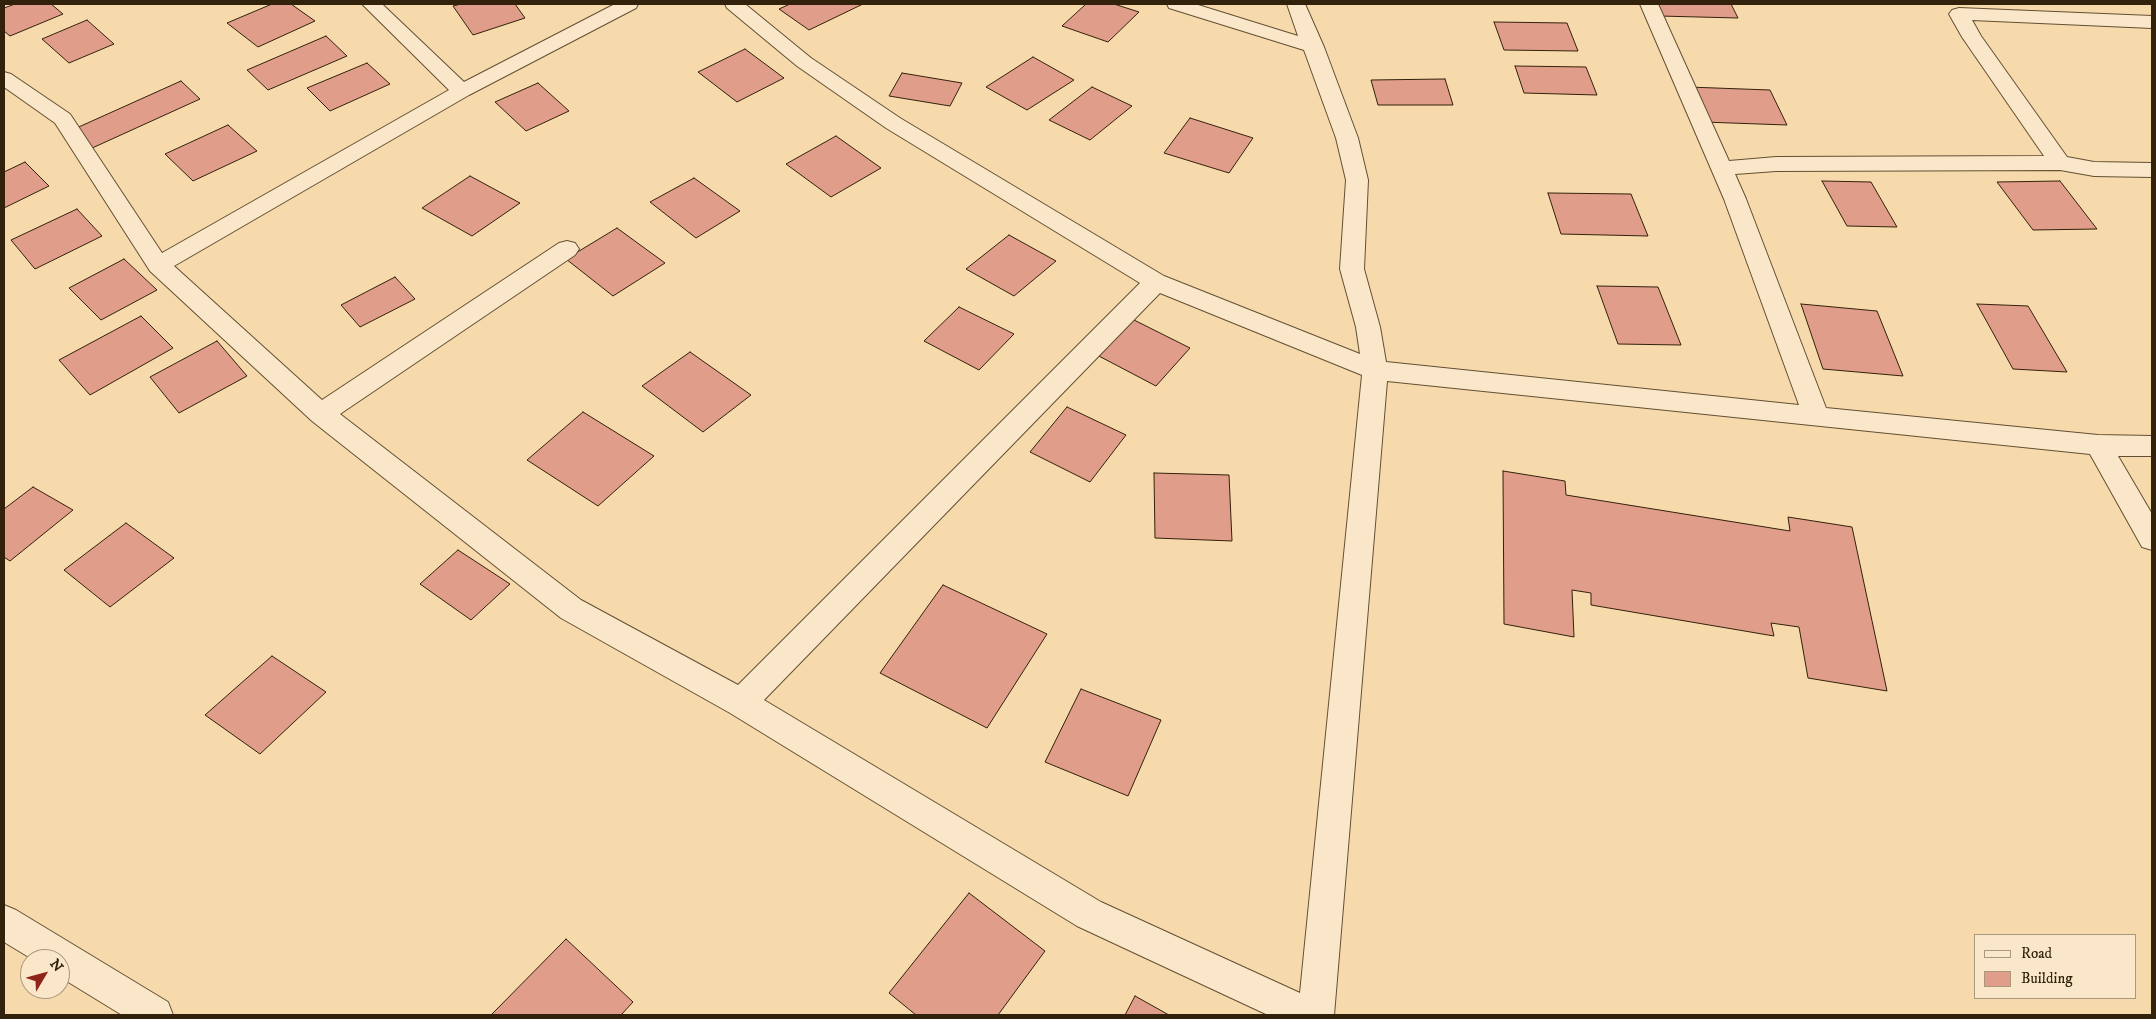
<!DOCTYPE html>
<style>
body{margin:0}
#map{position:relative;width:2156px;height:1019px;overflow:hidden;background:#f7daac;font-family:"IM FELL DW Pica",serif}
canvas{display:block}
.frame{position:absolute;inset:0;border:5px solid #32210b;pointer-events:none}
.legend{position:absolute;left:1974px;top:934px;width:162px;height:65px;box-sizing:border-box;background:#fae7c9;border:1px solid #aa987d;margin:0;padding:6px 9px;list-style:none;font-size:15px;color:#32210b}
.legend li{display:flex;align-items:center;gap:10px;height:25px}
.legend b{width:25px;border:1px solid #aa987d}
.north{position:absolute;left:20px;top:949px;width:50px;height:50px;box-sizing:border-box;background:#fae7c9;border:1px solid #aa987d;border-radius:50%;rotate:53deg;font-size:14px;font-weight:700;line-height:20px;text-align:center;color:#32210b}
.north::after{content:'';display:block;margin:auto;width:18px;height:22px;background:#8f2418;clip-path:polygon(50% 0,100% 100%,50% 72%,0 100%)}
</style>
<div id="map">
<canvas width="2156" height="1019"></canvas>
<div class="frame"></div>
<ul class="legend">
<li><b style="height:6px;background:#fae7c9"></b>Road</li>
<li><b style="height:14px;background:#e09d89"></b>Building</li>
</ul>
<div class="north">N</div>
</div>
<script>
const c = document.querySelector('canvas').getContext('2d');
c.lineJoin = 'round';
function fillPath(path, color) {
  c.fillStyle = color;
  c.fill(path, 'evenodd');
}
function poly(rows) {
  const path = new Path2D();
  for (const r of rows) {
    path.moveTo(r[0], r[1]);
    for (let i = 2; i < r.length; i += 2) path.lineTo(r[i], r[i + 1]);
  }
  return path;
}
function strokePath(path, color, width, dash) {
  c.strokeStyle = color;
  c.lineWidth = width;
  c.lineCap = dash ? 'butt' : 'round';
  c.setLineDash(dash || []);
  c.stroke(path);
}
const building = poly([
 [15,4,51,4,63,14,10,36,4,31,4,8,15,4],
 [272,4,291,4,315,21,258,47,227,23,272,4],
 [461,4,515,4,525,18,473,35,453,6,461,4],
 [790,4,863,4,809,30,779,9,790,4],
 [1086,4,1114,4,1139,12,1108,42,1062,26,1086,4],
 [1654,4,1731,4,1738,18,1659,16,1654,4],
 [87,20,114,44,69,63,42,39,87,20],
 [1494,22,1567,23,1578,51,1504,50,1494,22],
 [326,36,347,56,268,90,247,70,326,36],
 [745,49,784,78,737,102,698,72,745,49],
 [1033,57,1074,80,1027,110,986,87,1033,57],
 [367,63,390,84,330,111,307,88,367,63],
 [1515,66,1586,67,1597,95,1524,93,1515,66],
 [902,73,962,83,950,106,889,96,902,73],
 [1445,79,1453,105,1378,105,1371,80,1445,79],
 [181,81,200,99,90,149,72,130,181,81],
 [538,83,569,111,526,131,495,102,538,83],
 [1092,87,1132,106,1090,140,1049,120,1092,87],
 [1688,87,1770,90,1787,125,1703,122,1688,87],
 [1190,118,1253,138,1229,173,1164,153,1190,118],
 [228,125,257,151,193,181,165,154,228,125],
 [836,136,881,168,831,197,786,164,836,136],
 [25,162,49,186,4,208,4,172,25,162],
 [470,176,520,203,472,236,422,208,470,176],
 [694,178,740,211,696,238,650,202,694,178],
 [1822,181,1871,182,1897,227,1847,226,1822,181],
 [2060,181,2097,229,2033,230,1997,182,2060,181],
 [1548,193,1631,194,1648,236,1561,234,1548,193],
 [77,209,102,236,35,269,11,240,77,209],
 [617,228,665,263,613,296,566,259,617,228],
 [1009,235,1056,261,1014,296,966,269,1009,235],
 [124,259,157,290,101,320,69,288,124,259],
 [395,277,415,299,360,327,341,305,395,277],
 [1597,286,1658,287,1681,345,1618,344,1597,286],
 [1801,304,1877,311,1903,376,1823,369,1801,304],
 [1977,304,2028,306,2067,372,2013,369,1977,304],
 [959,307,1014,334,979,370,924,341,959,307],
 [141,316,173,348,90,395,59,360,141,316],
 [1130,318,1190,348,1156,386,1095,354,1130,318],
 [217,341,247,376,179,413,150,377,217,341],
 [690,352,751,395,703,432,642,386,690,352],
 [1067,407,1126,435,1090,482,1030,452,1067,407],
 [583,412,654,456,598,506,527,460,583,412],
 [1503,471,1565,481,1566,495,1790,531,1788,517,1852,527,1887,691,1808,678,1799,627,1771,623,1774,636,1591,605,1591,593,1572,590,1574,637,1504,624,1503,471],
 [1154,473,1229,475,1232,541,1155,538,1154,473],
 [33,487,73,510,10,561,4,557,4,509,33,487],
 [126,523,174,558,110,607,64,570,126,523],
 [458,550,510,584,471,620,420,584,458,550],
 [943,585,1047,634,987,728,880,673,943,585],
 [272,656,326,692,260,754,205,715,272,656],
 [1081,689,1161,720,1128,796,1045,762,1081,689],
 [969,893,1045,951,998,1015,916,1015,889,993,969,893],
 [566,939,633,1002,621,1015,491,1015,566,939],
 [1135,996,1169,1015,1125,1015,1135,996]
]);
fillPath(building, '#e09d89');
strokePath(building, '#32210b', 1);
const minor = poly([
 [362,4,382,4,464,82,615,4,638,4,636,8,469,95,174,266,322,400,559,243,567,241,575,243,579,249,575,255,340,414,581,600,738,685,1140,283,886,128,797,66,727,8,725,4,745,4,811,58,900,118,1164,276,1360,354,1356,327,1340,269,1346,180,1336,138,1304,50,1169,8,1167,4,1195,4,1298,36,1287,4,1305,4,1324,47,1358,138,1368,180,1364,269,1380,327,1386,362,1799,405,1724,199,1640,4,1658,4,1729,161,1776,157,2044,156,1962,37,1949,14,1952,10,1959,8,2152,16,2152,28,1972,20,1981,36,2067,157,2094,162,2152,163,2152,177,2094,176,2060,170,1776,171,1735,174,1746,199,1826,408,2098,435,2152,436,2152,456,2118,456,2152,514,2152,550,2142,547,2090,454,1387,381,1334,1015,1268,1015,1077,926,730,713,561,618,312,421,150,271,55,123,4,87,4,72,11,74,70,114,162,253,449,90,362,4],
 [1160,293,1362,375,1300,993,1101,902,764,700,1160,293],
 [4,905,16,910,168,1002,173,1015,122,1015,60,977,60,959,32,959,4,942,4,905]
]);
strokePath(minor, '#634f33', 2);
fillPath(minor, '#fae7c9');
</script>
